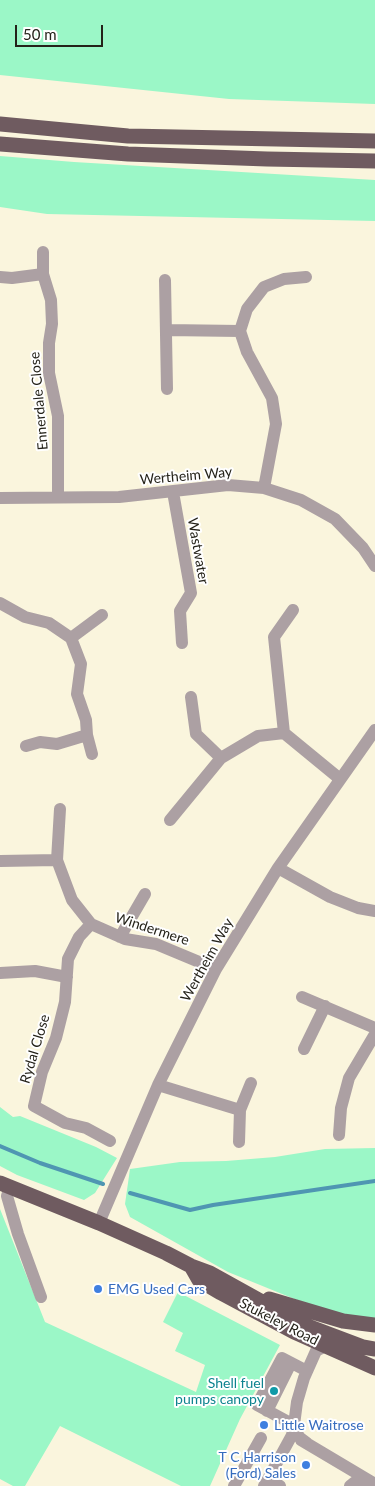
<!DOCTYPE html>
<style>
body{margin:0}
#map{position:relative;width:375px;height:1486px;overflow:hidden;background:#faf5dd;font-family:Lato,sans-serif}
canvas{display:block}
.scale{position:absolute;left:15px;top:25px;width:88px;height:22px;box-sizing:border-box;border:2px solid #242219;border-top:0;padding-left:6px;font-size:15px;line-height:18px;white-space:nowrap;color:#242219;-webkit-text-stroke:4px #fff;paint-order:stroke}
</style>
<div id="map">
<canvas width="375" height="1486"></canvas>
<div class="scale">50 m</div>
</div>
<script>
const c = document.querySelector('canvas').getContext('2d');
c.lineJoin = 'round';
function fillPath(path, color) {
  c.fillStyle = color;
  c.fill(path, 'evenodd');
}
function poly(rows) {
  const path = new Path2D();
  for (const r of rows) {
    path.moveTo(r[0], r[1]);
    for (let i = 2; i < r.length; i += 2) path.lineTo(r[i], r[i + 1]);
  }
  return path;
}
function strokePath(path, color, width, dash) {
  c.strokeStyle = color;
  c.lineWidth = width;
  c.lineCap = dash ? 'butt' : 'round';
  c.setLineDash(dash || []);
  c.stroke(path);
}
function label(font, color, halo, rows, align = 'center') {
  c.font = font + ' Lato,sans-serif';
  c.lineWidth = 4;
  c.setLineDash([]);
  c.textBaseline = 'middle';
  c.strokeStyle = halo;
  c.fillStyle = color;
  for (const [text, x, y, turn = 0] of rows) {
    c.save();
    c.translate(x, y);
    c.rotate((+turn || 0) * Math.PI / 180);
    c.textAlign = isNaN(turn) ? turn : align;
    if (halo) c.strokeText(text, 0, 0);
    c.fillText(text, 0, 0);
    c.restore();
  }
}
fillPath(poly([
 [0,0,375,0,375,104,229,99,0,75],
 [0,156,74,162,375,180,375,221,47,214,0,207],
 [0,1107,13,1117,20,1116,96,1147,117,1158,95,1193,84,1200,17,1175,0,1166],
 [375,1148,375,1319,324,1311,228,1272,130,1217,125,1204,130,1169,180,1162,226,1161,275,1157,325,1149],
 [0,1209,45,1322,196,1392,205,1365,175,1351,183,1333,163,1322,178,1292,280,1345,240,1419,210,1486,181,1486,60,1426,25,1486,13,1486,0,1479]
]), '#9bf7c7');
strokePath(poly([
 [0,1146,40,1163,103,1184],
 [130,1193,190,1210,213,1205,375,1181]
]), '#4f96b2', 4);
strokePath(poly([
 [43,252,43,274,51,300,52,324,49,343,49,373,58,416,58,497],
 [0,277,12,278,43,274],
 [165,280,167,389],
 [166,330,240,331,247,352,272,398,276,424,264,488],
 [240,331,247,309,264,287,284,279,306,277],
 [173,492,191,593,180,611,182,643],
 [0,498,119,497,228,485,264,488,301,500,335,519,363,548,375,566],
 [0,603,25,617,49,623,71,638,102,615],
 [71,638,81,664,77,694,86,720,87,735,92,754],
 [191,697,196,734,221,758],
 [284,733,274,637,293,610],
 [26,746,40,742,57,744,87,735],
 [60,809,57,860,72,900,91,924,125,939,156,944,216,969],
 [170,820,221,758,258,736,284,733,340,779],
 [0,861,57,860],
 [278,868,330,897,358,908,375,911],
 [91,924,79,937,68,959,65,1002,56,1038,42,1072,34,1106,65,1123,86,1128,110,1141],
 [120,937,145,894],
 [0,973,35,971,67,977],
 [302,997,375,1028],
 [304,1049,325,1006],
 [158,1085,240,1110,239,1142],
 [240,1110,251,1083],
 [339,1135,341,1108,349,1078,375,1034],
 [10,1187,7,1196,18,1234,41,1297],
 [99,1223,158,1085,216,969,278,868,375,730],
 [267,1411,291,1363],
 [301,1440,375,1484],
 [307,1443,299,1437,294,1425,297,1402,304,1378,316,1351,326,1346],
 [268,1479,292,1435,294,1425,257,1405,282,1358,307,1371],
 [234,1486,261,1438],
 [264,1486,268,1479,280,1486],
 [350,1486,355,1482,361,1482,369,1486]
]), '#aca0a3', 12);
strokePath(poly([
 [0,124,128,136,375,141],
 [0,144,128,154,267,159,375,161],
 [0,1183,99,1223,166,1253,191,1266,210,1273,302,1324,363,1347,375,1349],
 [191,1266,199,1280,221,1293,294,1332,375,1368],
 [269,1299,343,1321,375,1325]
]), '#6f5b60', 15);
for (const [x, y, r, color] of [
 [98,1289,5,"#3f7fe0"],
 [274,1391,5,"#0f9aa8"],
 [264,1425,5,"#3f7fe0"],
 [306,1465,5,"#3f7fe0"]
]) {
  const dot = new Path2D();
  dot.arc(x, y, r, 0, 2 * Math.PI);
  c.fillStyle = color;
  c.fill(dot);
  strokePath(dot, '#fff', 2);
}
label('14px', '#242219', '#fff', [
 ["Ennerdale Close",39,401,-95],
 ["Wertheim Way",186,476,-5],
 ["Wastwater",198,551,80],
 ["Windermere",152,929,18],
 ["Wertheim Way",207,960,-61],
 ["Rydal Close",35,1049,-73],
 ["Stukeley Road",279,1322,27]
]);
label('14px', '#366cbe', '#fff', [
 ["EMG Used Cars",108,1289],
 ["Little Waitrose",274,1425],
 ["T C Harrison",296,1457,"right"],
 ["(Ford) Sales",296,1473,"right"]
], 'left');
label('14px', '#0d838f', '#fff', [
 ["Shell fuel",264,1383],
 ["pumps canopy",264,1399]
], 'right');
</script>
